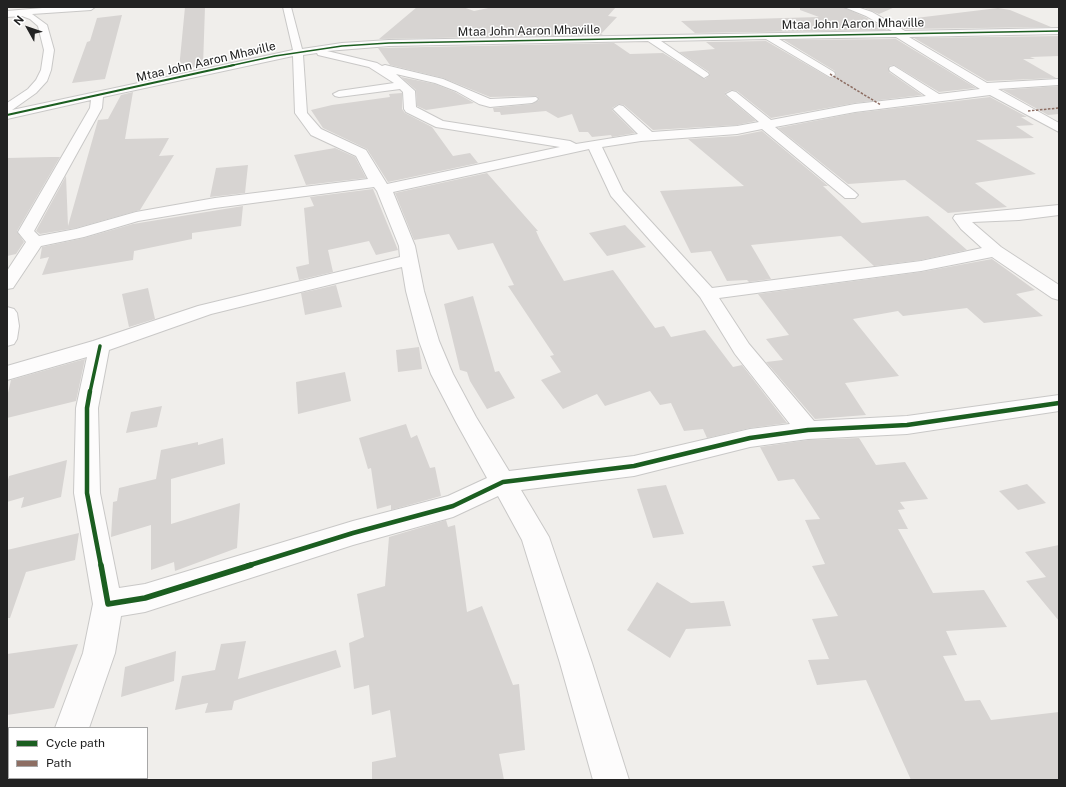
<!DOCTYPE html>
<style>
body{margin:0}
#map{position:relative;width:1066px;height:787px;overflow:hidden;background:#f0eeeb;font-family:"Public Sans",sans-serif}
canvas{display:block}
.frame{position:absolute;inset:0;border:8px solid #222;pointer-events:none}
.legend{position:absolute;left:8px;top:727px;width:140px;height:52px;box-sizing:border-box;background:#fff;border:1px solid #a7a7a7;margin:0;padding:5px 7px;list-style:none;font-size:12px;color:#222}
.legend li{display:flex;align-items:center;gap:8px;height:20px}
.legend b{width:20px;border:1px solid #a7a7a7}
.north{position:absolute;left:8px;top:8px;width:40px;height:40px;-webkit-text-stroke:3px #fff;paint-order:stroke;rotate:310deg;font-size:11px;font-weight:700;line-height:16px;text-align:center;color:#222}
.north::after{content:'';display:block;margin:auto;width:14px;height:18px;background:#222;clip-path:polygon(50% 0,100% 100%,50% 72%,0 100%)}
</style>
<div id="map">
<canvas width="1066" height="787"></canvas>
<div class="frame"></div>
<ul class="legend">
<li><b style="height:5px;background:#1b5e20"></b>Cycle path</li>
<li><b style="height:5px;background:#8d6e63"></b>Path</li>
</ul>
<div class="north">N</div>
</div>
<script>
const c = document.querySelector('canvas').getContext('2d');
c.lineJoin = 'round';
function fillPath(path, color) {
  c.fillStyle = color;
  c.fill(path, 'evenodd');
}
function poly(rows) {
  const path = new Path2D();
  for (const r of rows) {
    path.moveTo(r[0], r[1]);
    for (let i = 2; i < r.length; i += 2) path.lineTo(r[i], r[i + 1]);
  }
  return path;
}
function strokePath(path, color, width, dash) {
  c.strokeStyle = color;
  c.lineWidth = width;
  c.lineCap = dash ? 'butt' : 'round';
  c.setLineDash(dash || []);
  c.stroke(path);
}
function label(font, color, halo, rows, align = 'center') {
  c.font = font + ' "Public Sans",sans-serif';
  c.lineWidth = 3;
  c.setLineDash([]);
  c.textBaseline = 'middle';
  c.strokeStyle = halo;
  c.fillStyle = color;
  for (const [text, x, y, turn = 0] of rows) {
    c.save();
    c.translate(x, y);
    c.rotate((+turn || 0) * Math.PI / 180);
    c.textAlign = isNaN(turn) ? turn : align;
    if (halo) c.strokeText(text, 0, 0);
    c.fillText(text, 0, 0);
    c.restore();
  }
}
fillPath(poly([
 [185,7,205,7,203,66,179,69],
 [417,7,451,8,463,7,474,11,493,7,616,7,608,16,617,17,601,34,603,35,379,39],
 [800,7,843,7,869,19,856,25,875,23,887,30,695,33,681,21,819,17,800,10],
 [862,7,895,7,879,14],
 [998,8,1010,10,1051,27,905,29,891,21],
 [122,15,105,79,72,83,87,42,90,41,97,18],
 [1059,36,1059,56,1030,57,1035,59,1023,59,1056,78,987,81,914,38],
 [896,39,976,88,939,92,894,65,889,66,889,72,922,95,855,103,771,118,737,91,731,90,725,93,725,95,756,121,737,125,653,130,624,105,619,104,612,108,612,110,635,133,612,137,611,135,592,137,588,132,579,132,572,114,558,118,546,111,501,115,500,112,494,112,493,108,532,104,539,100,537,96,490,97,443,78,390,65,378,48,614,43,630,54,663,53,705,79,710,75,709,72,679,52,715,49,706,42,766,41,830,78,835,77,835,71,784,40],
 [401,77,435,84,455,92,474,103,426,110,417,106,416,90],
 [1059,86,1059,114,1048,115,1003,90],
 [133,92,125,139,169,138,159,156,174,155,140,210,76,228,40,234,36,231,66,176,68,226,98,120,108,119,121,95],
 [402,93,402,109,405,113,432,127,453,156,470,153,478,163,388,182,367,149,323,128,311,110,332,105,390,97,389,94],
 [990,97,1027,117,1021,117,1034,125,1016,126,1034,138,976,140,1036,174,975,183,1007,207,948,213,905,180,848,184,778,128,855,113],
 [762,131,828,186,823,186,862,223,928,216,967,250,921,260,874,266,841,236,751,245,771,279,749,282,747,280,727,281,711,251,691,253,660,191,744,186,688,139,737,136],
 [335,148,355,157,366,178,306,185,294,155],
 [51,157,60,157,17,231,24,242,16,254,7,256,7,158],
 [248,165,245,193,210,197,216,168],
 [487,173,538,231,536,231,540,240,564,281,613,270,655,328,664,326,671,337,705,330,733,367,742,365,787,423,750,428,707,438,703,429,684,431,671,403,660,405,650,391,605,406,597,394,563,409,541,380,561,372,550,356,554,355,508,286,514,285,493,243,458,250,449,234,414,240,395,193],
 [373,189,398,250,376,255,369,241,328,250,333,272,299,280,296,267,309,264,304,208,314,206,310,197],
 [243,206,241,226,192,233,192,239,134,251,133,260,42,275,49,257,40,259,42,247,84,238,133,224],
 [625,225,646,247,607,256,589,233],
 [992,259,1035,290,1016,294,1043,316,984,323,967,308,903,316,898,311,853,319,899,376,845,383,866,415,815,419,766,362,783,360,766,339,789,335,758,294,921,272],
 [336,285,342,307,305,315,301,293],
 [148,288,155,319,129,327,122,294],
 [473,296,495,372,499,371,515,398,487,409,470,381,467,372,460,370,444,304],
 [419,347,422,369,398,372,396,350],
 [85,359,76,401,7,418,7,397,11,380],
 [345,372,351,401,298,414,296,382],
 [162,406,157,427,126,433,131,412],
 [406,424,411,438,417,435,430,468,435,467,441,496,391,510,391,505,377,509,371,468,368,469,359,438],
 [223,438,225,464,171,479,171,524,240,503,237,548,175,571,174,562,151,570,151,525,111,537,113,502,117,501,119,488,156,479,161,450,198,442,198,445],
 [859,438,876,465,905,462,928,499,900,502,905,509,898,510,908,529,898,529,933,593,984,590,1007,627,946,631,957,655,943,656,965,701,980,700,991,720,1059,712,1059,780,911,780,866,680,817,685,808,660,829,659,812,619,838,616,812,566,825,564,805,520,820,519,794,479,778,481,760,447,808,440],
 [67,460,61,497,21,508,24,497,7,502,7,484,9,476],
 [1027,484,1046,503,1018,510,999,491],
 [666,485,684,534,653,538,637,489],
 [446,520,448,527,455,525,467,612,482,606,513,685,519,684,525,750,499,754,504,780,372,780,372,762,396,757,390,710,372,715,369,685,354,689,349,643,364,637,357,594,385,586,389,537],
 [79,533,75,560,26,572,10,618,7,618,7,550],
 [1059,545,1059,621,1026,581,1046,577,1025,552],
 [657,582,691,603,724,601,731,626,686,629,670,658,627,630],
 [246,641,238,679,336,650,341,667,234,701,232,710,205,713,208,703,175,710,182,676,215,670,221,644],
 [78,644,54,708,7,715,7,654],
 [176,651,174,681,121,697,125,667]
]), '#d7d4d2');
const minor = poly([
 [54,7,95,7,91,10,32,14,47,25,54,50,51,70,47,81,36,93,12,110,293,50,283,7,291,7,302,49,342,43,389,40,892,31,866,16,844,7,857,7,872,12,905,31,1059,28,1059,34,909,37,987,83,1059,79,1058,85,998,89,1059,123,1059,132,990,95,855,112,775,127,855,192,858,195,855,198,845,198,762,129,737,134,641,141,602,147,623,191,712,288,921,261,982,248,961,229,953,218,955,215,1059,205,1059,215,1019,220,972,222,1001,247,1059,285,1059,300,1052,298,992,257,921,271,719,298,749,344,814,421,907,416,1059,395,1059,411,907,434,808,439,750,447,634,476,521,490,549,537,592,663,629,780,593,780,560,663,522,540,498,496,453,517,353,545,145,612,121,616,115,653,89,728,55,728,83,653,93,604,74,493,76,408,87,357,7,380,7,366,93,341,198,306,400,257,399,246,377,191,374,187,215,208,138,221,84,237,41,246,13,288,7,289,7,271,26,242,18,232,90,108,91,100,7,119,7,103,28,89,36,80,41,70,44,50,38,26,30,19,22,16,7,17,7,11,54,7],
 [896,37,980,89,939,94,894,66,890,67,889,69,890,71,926,96,855,104,771,120,736,92,732,91,726,94,728,96,759,122,737,126,652,132,623,106,619,105,613,109,638,134,576,144,570,141,443,121,416,107,415,91,396,74,435,83,456,91,479,104,490,107,532,103,536,101,538,99,536,97,490,99,443,79,385,65,382,66,377,63,327,51,389,46,648,41,704,78,709,75,708,73,661,41,766,39,830,77,834,76,835,74,834,72,779,39,896,37],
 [317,53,318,55,369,67,394,83,339,91,333,94,335,96,339,97,400,89,403,92,404,109,406,112,436,127,560,147,387,184,366,150,321,129,307,113,303,55,317,53],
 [293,56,295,113,311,135,356,156,368,179,215,198,136,212,76,229,39,236,34,231,102,108,103,97,293,56],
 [589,149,611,196,700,297,735,354,790,424,750,429,634,456,509,471,476,417,453,374,439,341,424,291,415,246,393,192,589,149],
 [402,267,406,291,419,341,431,374,456,422,487,478,448,496,353,521,145,584,119,588,100,493,98,408,109,350,211,314,402,267],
 [7,307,14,309,17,313,19,326,17,339,14,344,7,346,7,307],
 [31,778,67,778,66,780,30,780,31,778]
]);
strokePath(minor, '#c9c8c7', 2);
fillPath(minor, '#fdfcfc');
strokePath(poly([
 [830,74,881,105],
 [1028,111,1059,108]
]), '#8d6e63', 1.5, [2.5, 1.5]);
strokePath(poly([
 [229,66,275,56,342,46,389,43,1059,31]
]), '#1b5e20', 1.5);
strokePath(poly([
 [7,115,234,65]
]), '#1b5e20', 2);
strokePath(poly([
 [90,392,100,346]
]), '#1b5e20', 3.5);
strokePath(poly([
 [90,391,87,408,87,493,101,566],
 [247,566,353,533,453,506,503,482,634,466,750,438,808,430,907,425,1059,403]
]), '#1b5e20', 4.5);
strokePath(poly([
 [101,565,108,604,145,598,251,565]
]), '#1b5e20', 5.5);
label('12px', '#222', '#fff', [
 ["Mtaa John Aaron Mhaville",853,24,-1],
 ["Mtaa John Aaron Mhaville",529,31,-1],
 ["Mtaa John Aaron Mhaville",206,62,-13]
]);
</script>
